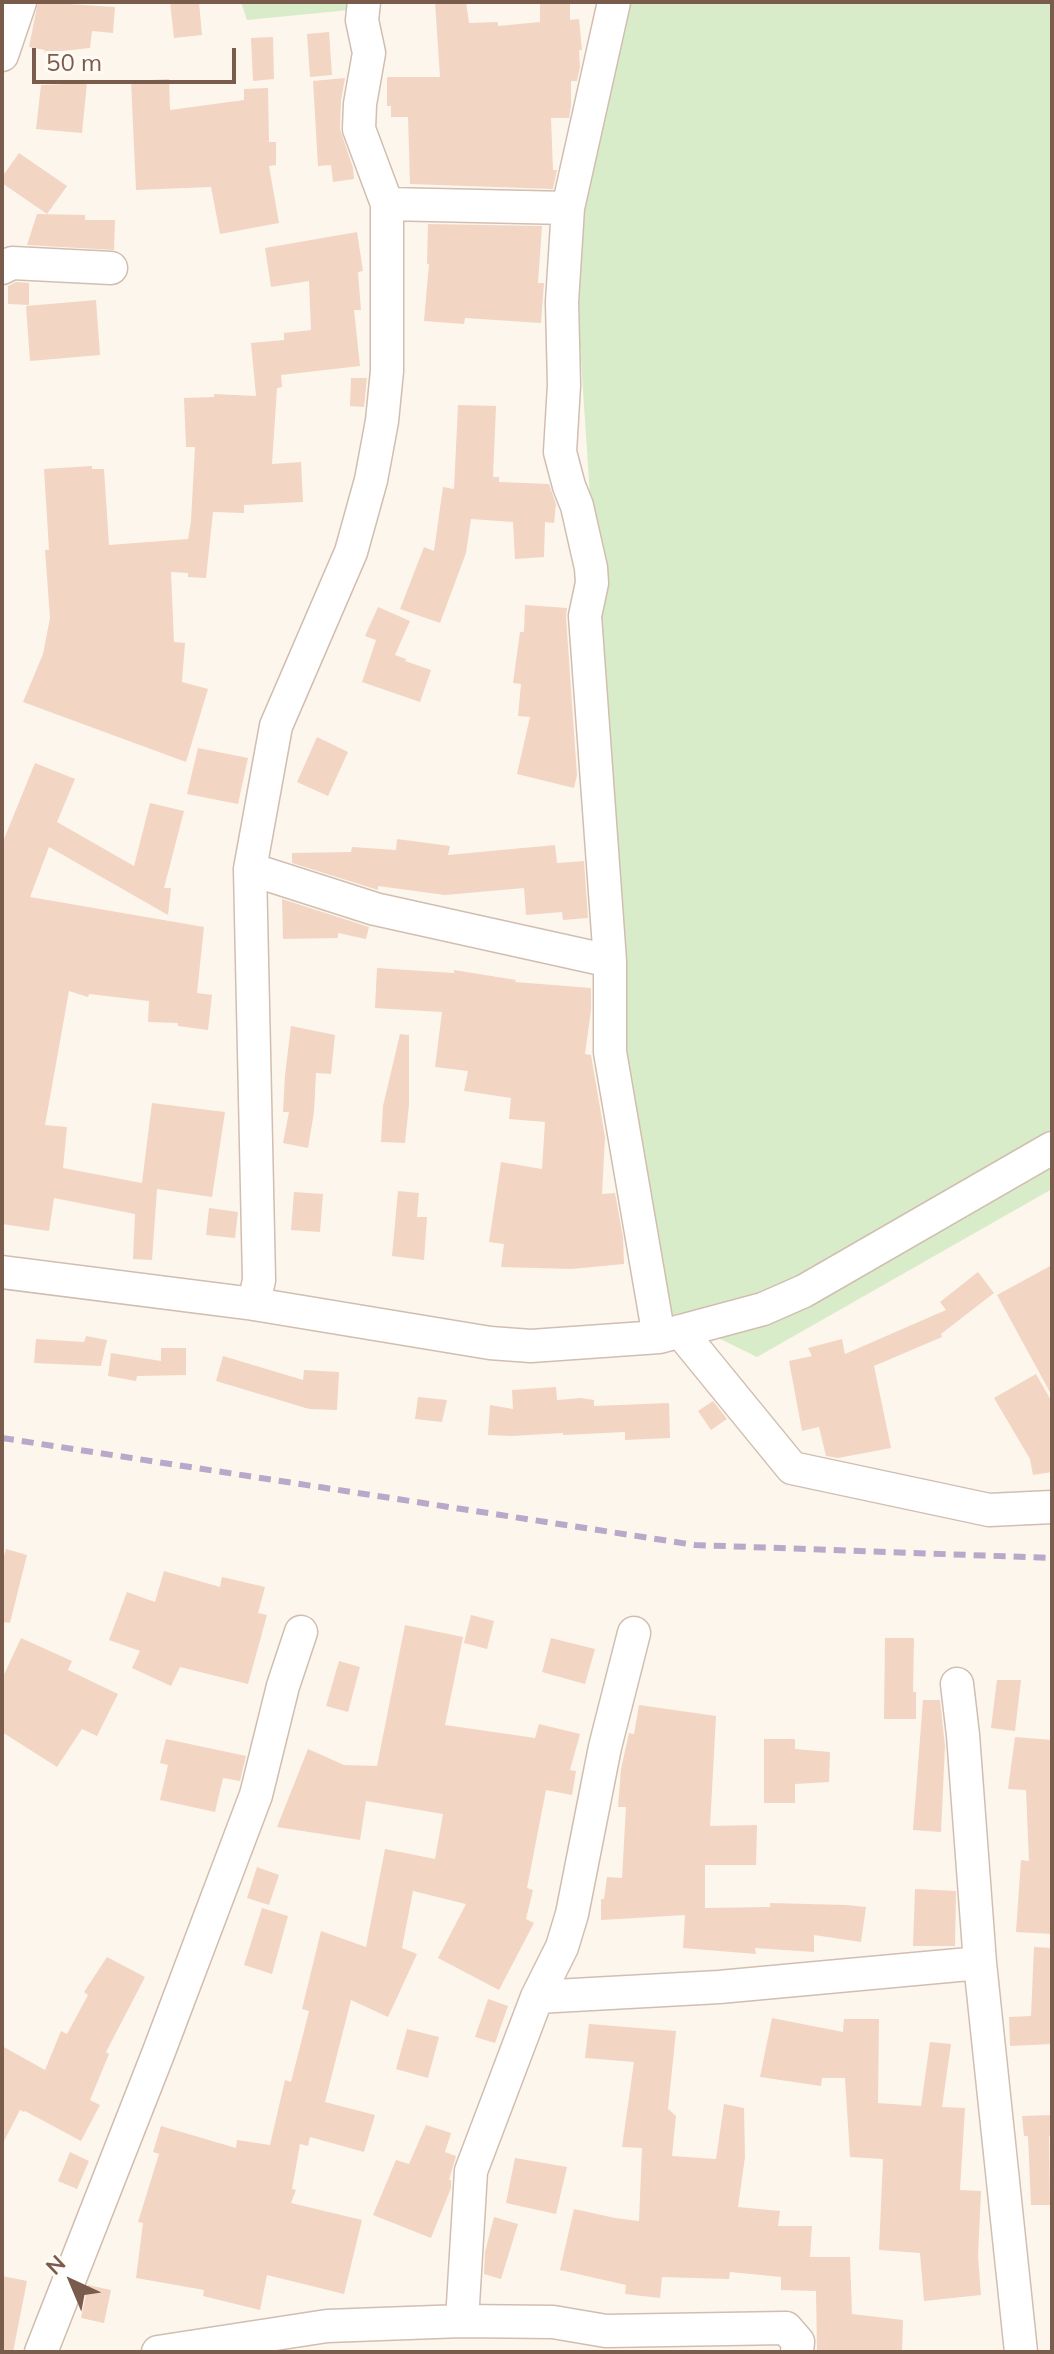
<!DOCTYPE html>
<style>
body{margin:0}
#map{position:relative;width:1054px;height:2354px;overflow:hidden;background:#fdf6ec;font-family:Mulish,sans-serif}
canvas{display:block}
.frame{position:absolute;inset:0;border:4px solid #7a5c4d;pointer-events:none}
.north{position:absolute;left:32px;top:2242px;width:80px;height:80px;-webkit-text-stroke:6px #fffaf3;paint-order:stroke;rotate:316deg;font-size:22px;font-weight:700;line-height:32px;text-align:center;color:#7a5c4d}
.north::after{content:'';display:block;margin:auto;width:28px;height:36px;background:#7a5c4d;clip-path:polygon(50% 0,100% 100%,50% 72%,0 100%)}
.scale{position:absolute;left:32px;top:48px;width:204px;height:36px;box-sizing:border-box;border:4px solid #7a5c4d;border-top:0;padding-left:10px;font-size:24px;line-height:28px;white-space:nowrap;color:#7a5c4d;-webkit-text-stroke:6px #fffaf3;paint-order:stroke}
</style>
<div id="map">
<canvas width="1054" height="2354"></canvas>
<div class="frame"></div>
<div class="north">N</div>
<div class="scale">50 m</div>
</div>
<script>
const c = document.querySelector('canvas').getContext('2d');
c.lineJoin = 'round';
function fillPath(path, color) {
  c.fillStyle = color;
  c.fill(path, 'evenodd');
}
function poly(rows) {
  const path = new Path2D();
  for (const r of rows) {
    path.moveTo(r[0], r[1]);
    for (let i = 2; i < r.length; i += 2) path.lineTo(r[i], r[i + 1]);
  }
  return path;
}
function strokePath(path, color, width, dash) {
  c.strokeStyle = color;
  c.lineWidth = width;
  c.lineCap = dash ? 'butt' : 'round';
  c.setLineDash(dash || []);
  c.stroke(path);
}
fillPath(poly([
 [241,2,370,2,370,8,247,20],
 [622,2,1052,2,1052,1189,757,1357,643,1301,573,238]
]), '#d8ecc9');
fillPath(poly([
 [38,2,115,7,113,33,92,31,90,48,44,53,45,50,29,47],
 [170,2,199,2,202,35,174,38],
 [435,2,466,2,469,23,498,22,498,26,540,22,540,2,570,2,570,20,579,19,582,50,579,50,580,67,577,81,571,81,571,106,569,118,551,118,553,170,557,170,553,189,410,184,408,117,391,117,391,106,387,106,387,77,440,77],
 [329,32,332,75,310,77,307,34],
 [273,37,274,79,253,81,251,38],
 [345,78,341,101,340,129,353,168,354,179,333,182,331,165,318,166,313,81],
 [169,79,170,110,244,100,244,89,268,88,269,142,276,142,276,165,269,166,279,223,220,234,211,187,136,190,131,81],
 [87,83,82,133,36,129,41,85],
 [19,153,67,186,47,214,2,183,2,177],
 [37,214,85,215,85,220,115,220,114,250,27,245],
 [428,224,542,226,538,283,544,283,541,323,465,318,464,324,424,321,429,264,427,264],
 [357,232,363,271,358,272,361,310,354,310,360,366,281,375,282,387,277,388,272,464,301,462,303,502,244,505,244,513,213,512,206,578,188,577,188,573,171,572,174,642,185,643,182,682,208,689,186,762,23,702,43,654,50,618,45,550,49,550,44,469,92,466,92,469,104,469,109,545,188,539,191,521,195,447,186,447,184,398,214,397,214,394,256,396,251,343,284,340,284,333,311,330,309,281,271,287,265,248],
 [16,282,29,283,29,305,8,304,8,286],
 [96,300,100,355,30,361,26,306],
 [351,378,367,378,364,407,350,406],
 [458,405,496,406,493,477,499,477,499,482,549,484,556,504,554,523,545,522,544,557,515,559,513,522,471,519,466,553,440,623,400,609,424,547,434,551,443,487,454,489],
 [525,605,567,608,566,617,577,775,574,788,517,774,530,717,518,716,521,684,513,683,520,632,524,632],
 [378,607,410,621,395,655,406,659,405,661,431,670,420,702,362,682,376,640,365,636],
 [317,737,348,752,328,796,297,782],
 [198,748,248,758,238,804,187,794],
 [35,763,75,779,57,822,134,866,150,803,184,811,164,888,171,888,168,915,49,847,30,897,204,927,197,993,212,995,208,1030,178,1026,178,1023,148,1022,149,1001,89,994,88,997,69,991,45,1125,67,1127,63,1168,142,1183,152,1103,225,1112,212,1197,157,1189,152,1260,133,1259,135,1214,54,1198,49,1231,2,1224,2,844],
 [397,839,450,846,448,855,555,845,557,863,584,861,588,918,563,920,562,912,526,915,524,888,445,895,378,886,378,890,292,863,292,853,351,852,352,847,396,850],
 [282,899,369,927,366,939,338,933,338,938,283,939],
 [377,968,454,973,454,970,516,980,515,982,591,988,591,1010,585,1054,591,1055,605,1137,602,1194,615,1193,623,1237,624,1264,571,1269,501,1267,504,1244,489,1242,501,1162,542,1169,545,1122,509,1119,511,1098,464,1091,468,1071,435,1067,442,1012,375,1008],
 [291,1026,335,1035,331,1074,316,1073,314,1112,308,1148,283,1143,289,1112,283,1112,285,1075],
 [400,1034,409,1035,409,1105,405,1143,381,1142,383,1106],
 [398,1191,419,1193,417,1217,427,1217,424,1260,392,1256],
 [294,1192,323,1194,320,1232,291,1230],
 [209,1208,238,1212,235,1238,206,1235],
 [1052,1265,1052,1396,997,1295],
 [978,1272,994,1293,941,1334,942,1337,874,1366,891,1448,838,1458,826,1456,819,1427,802,1431,789,1361,812,1356,808,1348,842,1339,845,1354,946,1310,940,1302],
 [86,1336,107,1340,101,1366,34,1363,36,1339,84,1342],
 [161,1348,186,1348,186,1375,137,1376,136,1381,108,1376,111,1353,161,1361],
 [223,1356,303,1380,304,1370,339,1372,337,1410,309,1409,216,1381],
 [1036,1374,1052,1402,1052,1472,1033,1475,1030,1459,994,1398],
 [556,1387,557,1400,581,1398,594,1400,594,1406,669,1403,670,1438,625,1440,625,1432,563,1435,563,1433,512,1436,488,1435,490,1405,513,1409,512,1390],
 [418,1397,447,1400,442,1422,415,1419],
 [713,1401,727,1419,711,1430,698,1411],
 [6,1549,27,1555,10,1623,2,1622,2,1563],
 [164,1571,220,1587,222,1577,265,1587,258,1613,267,1615,248,1684,180,1667,171,1686,132,1668,140,1651,109,1640,127,1592,155,1602],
 [471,1615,494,1621,487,1649,464,1643],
 [405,1625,463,1637,445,1725,535,1738,539,1724,580,1734,570,1770,576,1771,572,1795,546,1790,527,1888,533,1890,526,1919,534,1923,499,1990,438,1958,466,1904,413,1891,402,1948,417,1954,388,2017,351,2000,325,2102,375,2115,364,2152,310,2137,308,2146,300,2144,292,2189,296,2190,291,2203,362,2220,344,2294,267,2275,260,2310,203,2296,204,2290,136,2278,143,2223,138,2222,159,2154,153,2152,161,2126,236,2148,237,2140,270,2145,285,2080,291,2082,309,2011,302,2009,321,1931,366,1947,385,1849,435,1859,443,1814,366,1801,360,1840,277,1827,308,1749,344,1765,377,1766],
 [21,1638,72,1661,68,1670,118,1694,97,1736,82,1729,57,1767,2,1732,2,1679],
 [551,1638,595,1649,585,1684,542,1672],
 [885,1638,914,1638,913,1692,916,1692,916,1719,884,1719],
 [339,1661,360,1667,348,1712,326,1706],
 [997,1680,1021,1680,1015,1731,991,1728],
 [923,1700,940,1700,945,1746,941,1832,913,1830],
 [639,1705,716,1716,710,1826,757,1825,756,1865,705,1865,705,1908,770,1907,770,1903,846,1905,866,1907,861,1942,814,1935,814,1952,755,1948,756,1954,683,1948,685,1915,601,1920,601,1899,604,1899,607,1877,622,1878,626,1807,618,1807,621,1769,629,1733,634,1734],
 [1015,1737,1052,1740,1052,1934,1016,1932,1021,1860,1029,1861,1026,1790,1008,1789],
 [166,1739,246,1756,240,1781,223,1778,215,1812,160,1800,168,1765,160,1763],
 [764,1739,795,1739,795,1749,830,1752,829,1782,795,1784,795,1803,764,1803],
 [257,1867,279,1875,269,1905,247,1898],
 [915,1889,956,1891,955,1946,913,1946],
 [262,1908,288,1916,272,1974,244,1965],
 [1034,1947,1052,1948,1052,2044,1010,2046,1009,2017,1031,2016],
 [107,1957,145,1977,106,2052,109,2054,90,2100,100,2105,81,2141,25,2111,24,2112,20,2110,2,2145,2,2046,45,2070,61,2031,67,2034,88,1995,84,1992],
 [488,1999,508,2006,495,2043,475,2037],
 [772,2018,843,2032,844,2019,879,2019,878,2103,921,2106,930,2042,951,2044,942,2107,965,2108,960,2190,981,2191,978,2256,981,2295,924,2301,920,2253,879,2250,883,2159,850,2157,845,2078,822,2078,821,2086,760,2077],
 [589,2024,676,2031,668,2109,676,2116,672,2156,716,2159,724,2104,744,2108,745,2157,738,2207,780,2211,778,2226,812,2226,810,2257,850,2257,852,2314,903,2320,902,2352,817,2352,816,2291,781,2290,781,2277,730,2272,729,2279,662,2277,660,2298,625,2294,626,2285,560,2270,574,2209,615,2218,639,2221,642,2148,622,2147,634,2062,585,2058],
 [407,2029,439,2037,428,2078,396,2069],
 [1052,2115,1052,2136,1049,2136,1050,2205,1031,2205,1028,2136,1024,2136,1022,2116],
 [426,2125,451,2133,445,2152,456,2156,449,2180,451,2180,451,2188,431,2238,373,2215,396,2160,409,2164],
 [70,2152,89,2161,77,2189,58,2181],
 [515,2158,567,2167,556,2214,506,2203],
 [494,2217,518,2224,501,2279,484,2274,485,2252],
 [2,2276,27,2281,13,2352,2,2352],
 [88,2285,111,2290,104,2323,81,2318]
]), '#f3d5c3');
const street = poly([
 [614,2,568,208,562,302,564,385,560,452,569,486,577,506,591,568,592,583,585,616,610,961,610,1052,659,1337],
 [2,55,20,2],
 [387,204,568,208],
 [2,268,12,263,111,268],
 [250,869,375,909,610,961],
 [2,1272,254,1304,490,1343,531,1346,659,1337,763,1309,804,1291,1052,1148],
 [254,1304,259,1280,250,869,276,726,351,552,371,480,382,421,387,371,387,204,359,129,360,104,369,53,362,20,364,2],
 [680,1331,792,1468,989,1510,1052,1507],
 [957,1684,963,1735,980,1963,1021,2352],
 [537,1997,719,1987,980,1963],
 [462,2321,471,2171,537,1997,562,1947,572,1914,605,1747,634,1633],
 [41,2352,158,2054,256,1795,283,1686,301,1632],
 [158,2352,327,2326,462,2321,553,2322,606,2331,786,2328,798,2342,797,2352]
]);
strokePath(street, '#d1beb0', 35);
strokePath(street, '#fff', 32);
strokePath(poly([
 [2,1438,695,1545,1052,1558]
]), '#b9a8c9', 6, [12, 8]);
</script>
